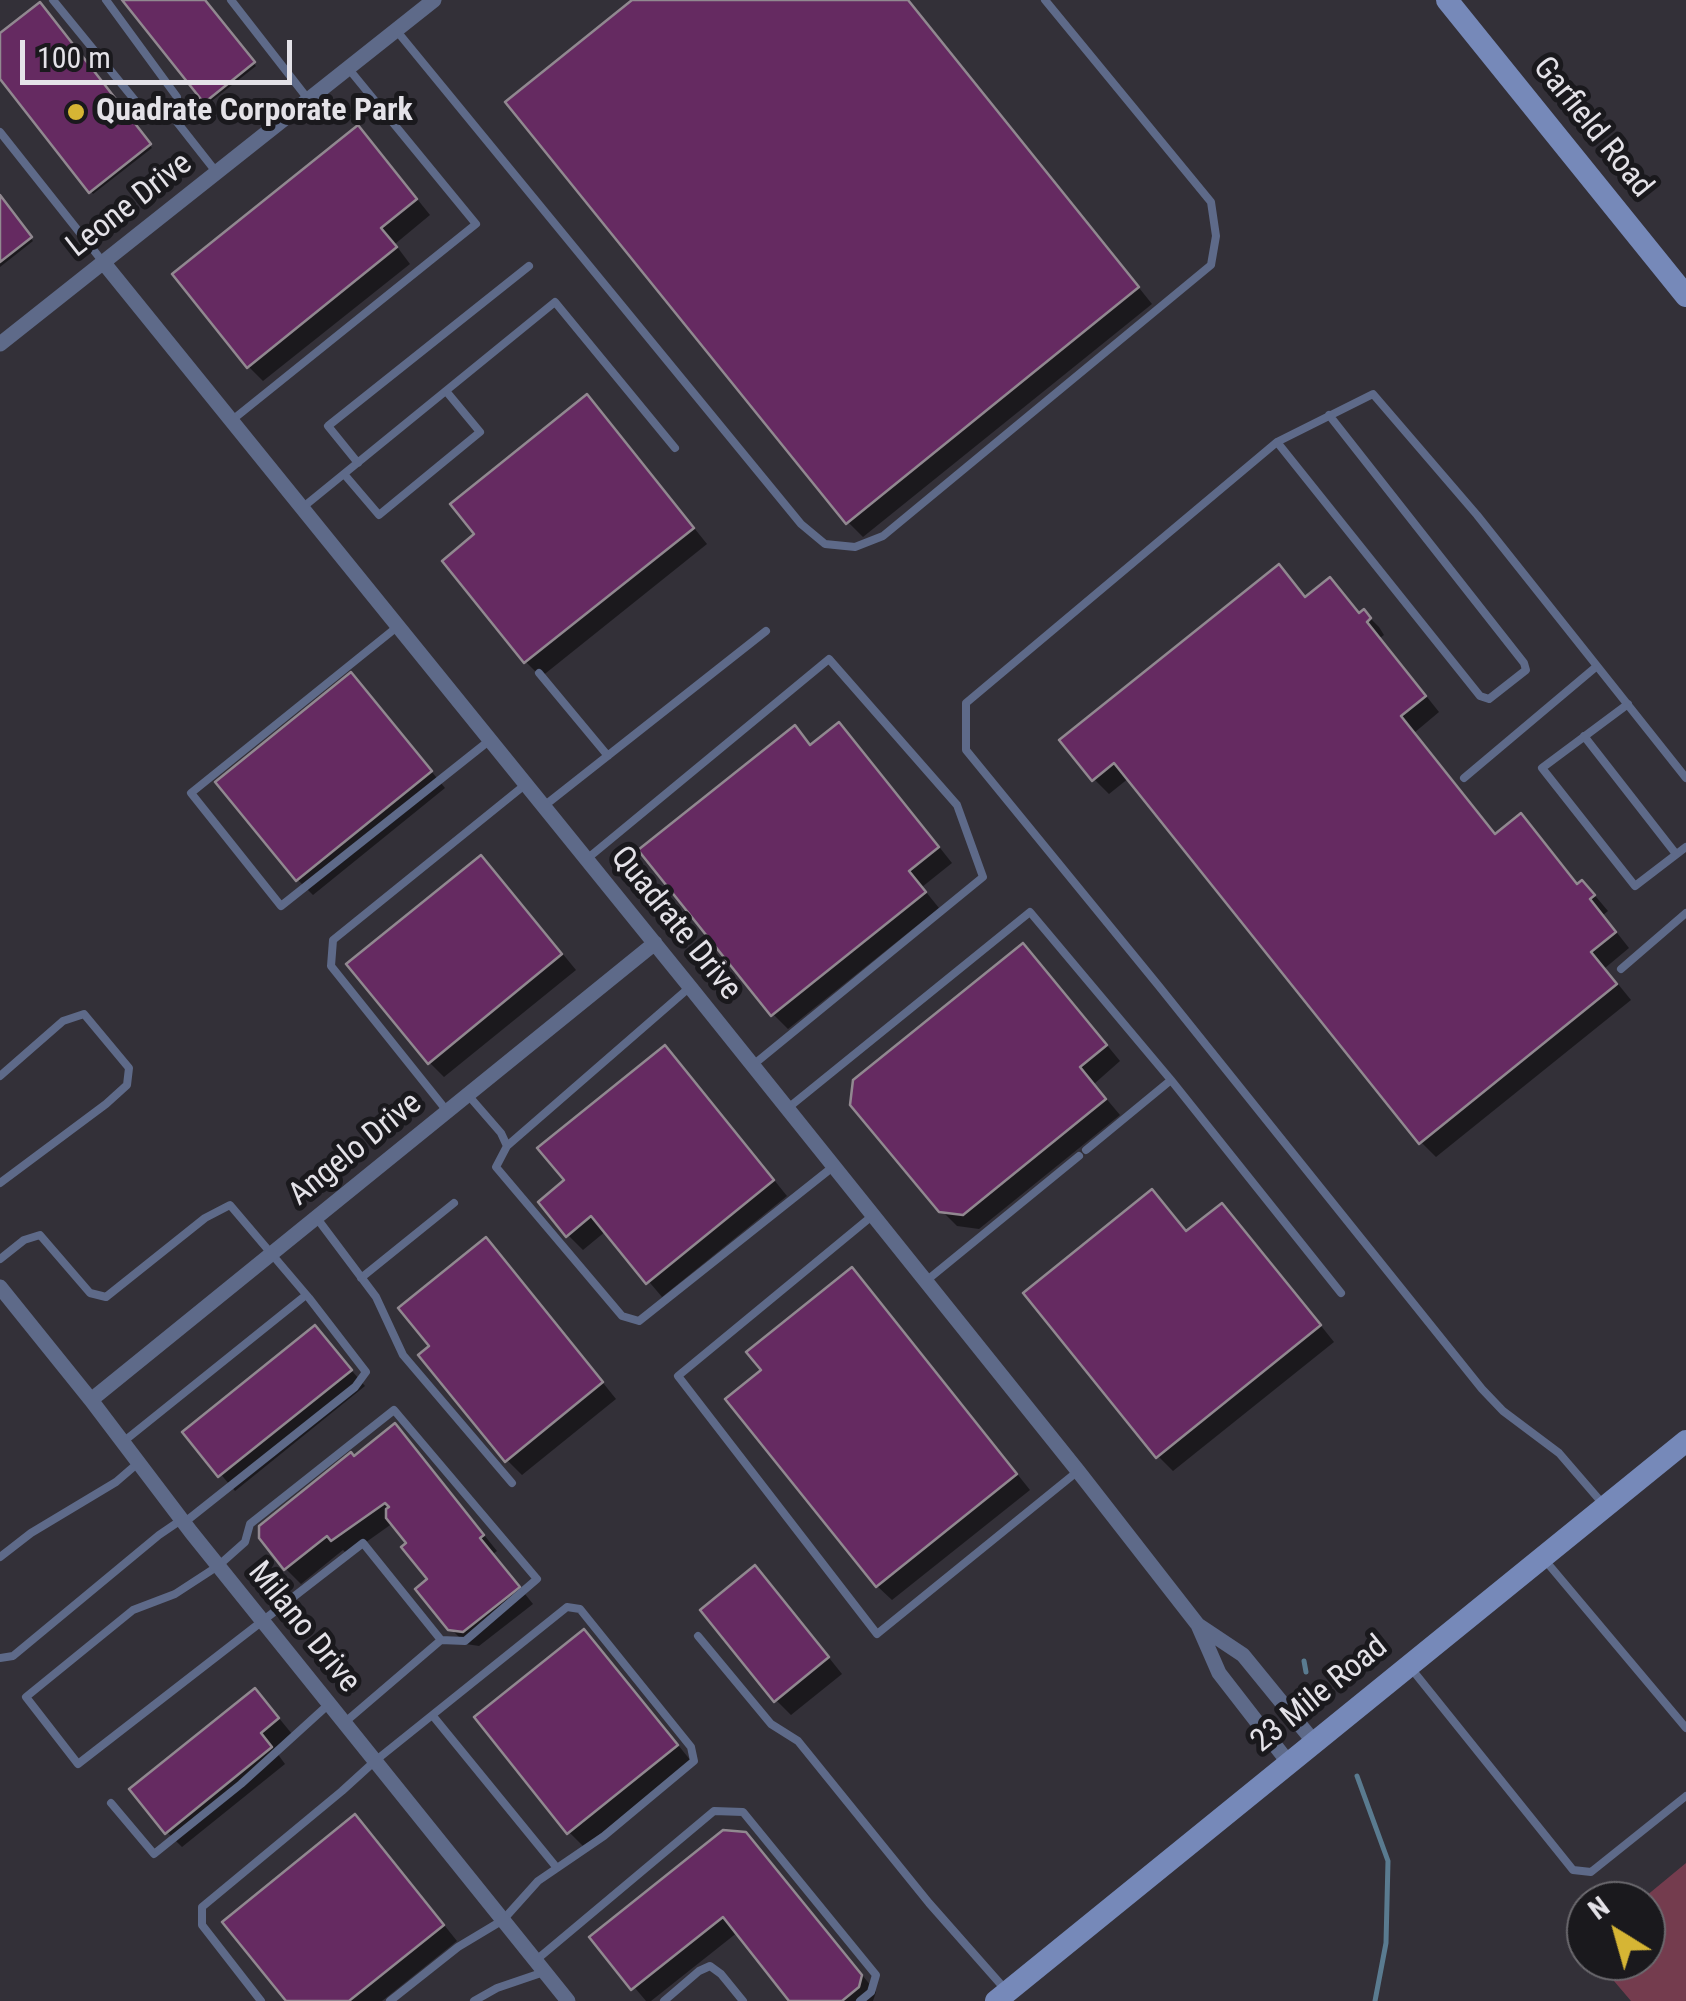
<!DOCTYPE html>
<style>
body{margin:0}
#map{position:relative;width:1686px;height:2001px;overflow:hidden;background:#333038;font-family:"Roboto Condensed",sans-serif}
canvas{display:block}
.north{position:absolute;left:1566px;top:1881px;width:100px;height:100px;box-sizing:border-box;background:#1a191d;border:2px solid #6b696e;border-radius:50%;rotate:323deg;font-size:28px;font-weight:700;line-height:40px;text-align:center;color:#e4e2e8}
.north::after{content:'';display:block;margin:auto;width:35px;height:45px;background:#d6b534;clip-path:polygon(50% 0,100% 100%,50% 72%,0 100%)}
.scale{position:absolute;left:20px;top:40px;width:272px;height:45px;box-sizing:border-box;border:5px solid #e4e2e8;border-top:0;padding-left:12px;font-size:30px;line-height:35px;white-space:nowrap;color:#e4e2e8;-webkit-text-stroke:8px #1a191d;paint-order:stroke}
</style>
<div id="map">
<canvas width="1686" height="2001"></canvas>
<div class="north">N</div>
<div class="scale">100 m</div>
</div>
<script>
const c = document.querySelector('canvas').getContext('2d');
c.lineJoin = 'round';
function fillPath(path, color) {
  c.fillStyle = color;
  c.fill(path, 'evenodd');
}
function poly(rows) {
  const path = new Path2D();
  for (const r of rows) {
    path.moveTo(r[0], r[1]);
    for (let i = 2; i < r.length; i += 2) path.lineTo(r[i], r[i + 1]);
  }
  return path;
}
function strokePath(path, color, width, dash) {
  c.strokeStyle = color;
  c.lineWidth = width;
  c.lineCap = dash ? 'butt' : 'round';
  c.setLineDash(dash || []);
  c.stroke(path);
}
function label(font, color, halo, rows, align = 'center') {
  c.font = font + ' "Roboto Condensed",sans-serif';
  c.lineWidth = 10;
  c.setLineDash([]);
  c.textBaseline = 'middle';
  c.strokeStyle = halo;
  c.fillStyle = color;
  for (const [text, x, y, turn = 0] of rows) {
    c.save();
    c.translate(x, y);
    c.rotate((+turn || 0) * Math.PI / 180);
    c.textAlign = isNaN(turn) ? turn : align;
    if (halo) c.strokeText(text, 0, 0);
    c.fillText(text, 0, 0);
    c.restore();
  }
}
fillPath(poly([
 [1686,1863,1686,2001,1631,2001,1597,1961,1646,1961,1646,1901,1640,1901]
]), '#743c4e');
fillPath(poly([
 [125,0,203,0,256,66,208,104],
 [636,0,908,0,1152,304,863,537,848,522],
 [40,5,152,148,93,194,0,75,0,36],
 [373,144,430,215,395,244,410,264,263,381,248,366],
 [0,198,33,241,0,267],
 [601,412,707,544,541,677,526,662,445,561,478,535],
 [1279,567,1307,599,1360,615,1364,612,1379,627,1384,635,1380,638,1439,712,1414,733,1497,836,1521,816,1536,831,1579,885,1582,883,1597,898,1608,911,1603,915,1629,948,1605,968,1631,1000,1436,1157,1421,1142,1129,778,1109,794,1094,779],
 [365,690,445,788,313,895,298,880,219,782],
 [839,726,854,740,952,863,922,887,939,908,788,1029,773,1014,794,729,812,747],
 [481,858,496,873,576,970,444,1077,429,1062],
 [1023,946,1038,961,1120,1061,1094,1084,1120,1115,979,1229,957,1226,941,1210],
 [665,1048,680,1063,787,1196,662,1297,606,1231,583,1250,568,1235],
 [1222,1206,1237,1221,1334,1342,1173,1471,1158,1456,1188,1233],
 [500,1255,616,1399,522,1475,507,1460],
 [867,1286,1030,1490,892,1600,877,1586,764,1370],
 [315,1328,365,1386,235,1491,185,1432],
 [409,1442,497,1551,493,1554,533,1604,479,1646,466,1644,450,1628,430,1580,410,1544,393,1523,348,1555,343,1550,301,1584,286,1569,354,1459],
 [770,1584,842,1674,791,1715,776,1700],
 [584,1632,599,1647,691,1761,584,1847,569,1832],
 [269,1706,292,1734,274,1749,285,1764,182,1847,167,1832],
 [370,1833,457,1941,382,2001,289,2001],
 [760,1850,876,1992,873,2001,792,2001,738,1932,651,2001,646,2001,592,1937]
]), '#0007');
strokePath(poly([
 [1304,1661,1306,1672],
 [1357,1776,1388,1861,1386,1943,1375,2001]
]), '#5a7b90', 5);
const building = poly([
 [122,0,205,0,255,62,204,103,122,0],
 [632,0,908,0,1139,287,846,524,505,102,632,0],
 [40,2,151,144,89,193,0,79,0,33,40,2],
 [358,125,417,199,381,228,397,247,247,368,172,274,358,125],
 [0,195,32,237,0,262,0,195],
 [587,394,694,528,524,663,442,561,474,534,450,504,587,394],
 [1279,564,1305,597,1330,577,1359,613,1364,609,1371,618,1367,622,1426,696,1401,716,1495,834,1521,813,1577,884,1582,880,1595,895,1590,899,1616,932,1591,952,1617,984,1419,1144,1114,763,1092,781,1059,740,1279,564],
 [351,672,432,771,296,881,215,782,351,672],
 [839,722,939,847,909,871,926,892,771,1016,638,850,795,725,810,745,839,722],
 [481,855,562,954,428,1064,346,964,481,855],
 [1023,943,1107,1045,1080,1067,1106,1099,963,1215,939,1212,850,1105,853,1080,1023,943],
 [665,1045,774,1180,646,1284,591,1216,566,1237,538,1202,564,1180,537,1148,665,1045],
 [1152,1189,1186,1231,1222,1203,1321,1325,1156,1458,1023,1293,1152,1189],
 [486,1237,603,1382,505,1462,418,1355,429,1346,398,1308,486,1237],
 [852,1267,1017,1474,876,1587,725,1399,761,1370,746,1352,852,1267],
 [315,1325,352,1370,218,1477,182,1432,315,1325],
 [395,1423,484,1535,480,1538,520,1587,463,1632,448,1630,415,1589,427,1579,401,1547,406,1543,386,1518,386,1509,389,1507,385,1503,331,1541,327,1536,284,1570,259,1538,259,1526,351,1452,354,1456,395,1423],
 [755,1565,829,1657,774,1702,700,1610,755,1565],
 [584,1629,678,1745,567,1834,474,1717,584,1629],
 [255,1688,279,1718,261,1733,272,1747,165,1834,129,1789,255,1688],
 [355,1814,444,1925,349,2001,286,2001,222,1922,355,1814],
 [723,1830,746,1832,862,1975,859,1987,842,2001,789,2001,723,1917,631,1990,589,1937,723,1830]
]);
fillPath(building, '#652a61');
strokePath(building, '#918890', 2.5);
strokePath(poly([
 [53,0,151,120,173,117,217,173],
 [106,0,177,97,173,117],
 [231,0,308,99],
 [396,30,801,524,825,544,855,547,883,536,1211,265,1216,236,1211,202,1045,0],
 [0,132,103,262],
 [231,421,476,224,348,68],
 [1277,442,1480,696,1489,699,1526,670,1524,663,1329,415],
 [358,463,328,426,529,266],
 [344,474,379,515,480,432,446,391],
 [302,508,555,302,675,448],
 [397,627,191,793,281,906,490,740],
 [539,673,608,756],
 [1628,704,1542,768,1635,886,1686,847],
 [1584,736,1676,854],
 [1464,778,1597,666],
 [544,806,766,631],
 [588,858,829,659,957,805,983,877,753,1065],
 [1621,969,1686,913],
 [0,1076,63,1021,84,1014,129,1068,127,1085,106,1104,0,1183],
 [1171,1080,1341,1293],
 [468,1095,501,1133,507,1146,496,1167,622,1316,639,1321,834,1166],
 [788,1108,1030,912,1171,1080,1086,1150],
 [447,1111,331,966,333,940,526,784],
 [507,1146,690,987],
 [872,1216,678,1376,877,1634,1078,1471],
 [316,1217,376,1297,403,1355,512,1483],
 [0,1259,24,1240,40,1235,90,1293,106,1297,205,1218,230,1205,309,1298,366,1372,355,1387,185,1522],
 [361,1278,454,1203],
 [926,1281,1079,1156],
 [123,1442,306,1295],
 [1603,1504,1559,1453,1503,1411,1482,1389,1158,985,966,750,966,703,1277,442,1373,394,1477,515,1686,778],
 [0,1557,31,1533,116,1482,138,1463],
 [1544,1559,1686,1728],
 [698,1636,771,1724,798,1741,929,1903,1004,1988],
 [0,1658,13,1656,159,1535,181,1520],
 [1410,1667,1573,1870,1591,1872,1686,1796],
 [433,1716,557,1868],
 [344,1723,441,1640,465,1641,537,1579,394,1410,250,1524,245,1542,218,1566,175,1594,133,1610,26,1697,78,1764,363,1543,441,1640],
 [111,1803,154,1854,241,1784,329,1704],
 [535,1961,714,1811,743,1812,876,1975,871,1992,860,2001],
 [261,2001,202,1925,202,1907,342,1791,375,1761,567,1607,580,1609,691,1747,694,1761,604,1836,538,1881,503,1920,458,1947,390,2001],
 [474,2001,497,1988,544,1972],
 [664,2001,699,1971,710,1966,721,1974,743,2001]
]), '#5e6a89', 8);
strokePath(poly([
 [103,262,690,987,1078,1471,1198,1625],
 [0,344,434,0],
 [0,1287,91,1400,191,1532,568,2001],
 [91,1400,655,943],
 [1288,1762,1219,1673,1198,1625,1243,1655,1314,1742]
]), '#5e6a89', 15);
strokePath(poly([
 [1447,0,1686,296],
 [996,2001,1686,1441]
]), '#7689b9', 22);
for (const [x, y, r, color] of [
 [76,112,10,"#d6b534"]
]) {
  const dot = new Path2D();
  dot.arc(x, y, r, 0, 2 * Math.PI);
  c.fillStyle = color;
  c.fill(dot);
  strokePath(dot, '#1a191d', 4);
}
label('bold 32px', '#e4e2e8', '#1a191d', [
 ["Quadrate Corporate Park",96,112]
], 'left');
label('32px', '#e4e2e8', '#1a191d', [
 ["Garfield Road",1592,128,51],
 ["Leone Drive",130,206,-38],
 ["Quadrate Drive",675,924,51],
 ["Angelo Drive",356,1150,-39],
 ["Milano Drive",303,1628,51],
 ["23 Mile Road",1320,1695,-39]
]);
</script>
